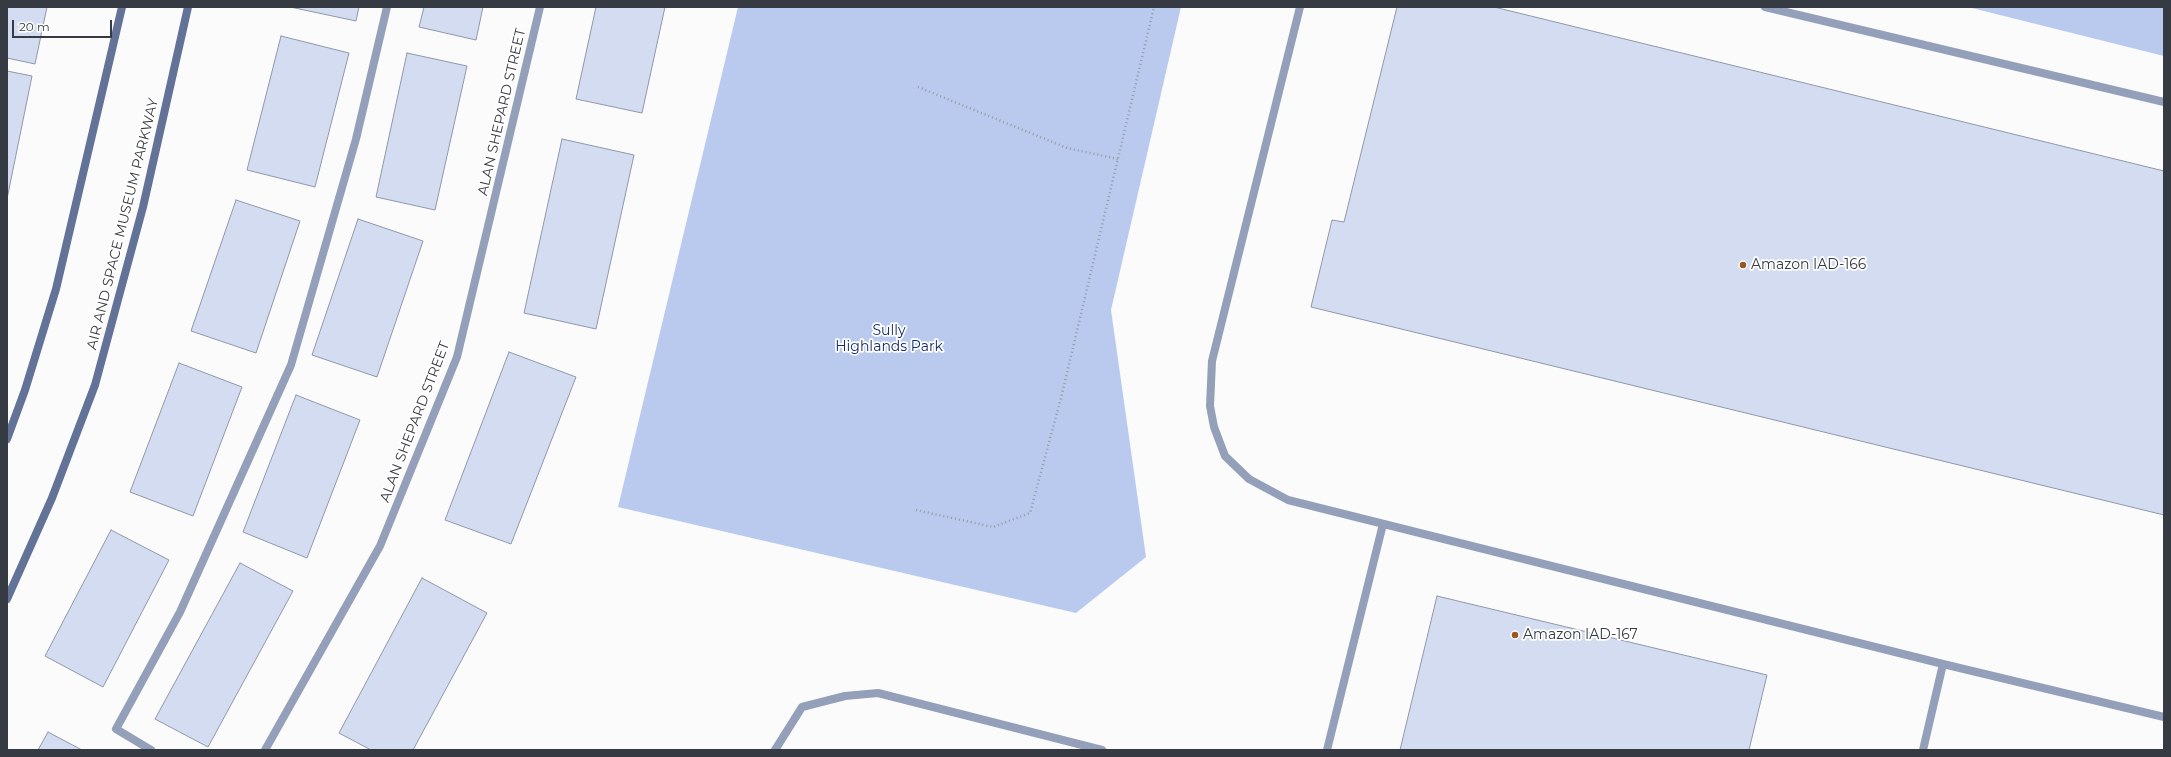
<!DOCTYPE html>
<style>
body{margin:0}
#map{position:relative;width:2171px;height:757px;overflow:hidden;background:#fbfbfb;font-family:Montserrat,sans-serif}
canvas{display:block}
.frame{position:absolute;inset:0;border:8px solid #363a42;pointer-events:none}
.scale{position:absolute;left:12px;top:20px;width:100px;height:18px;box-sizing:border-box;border:2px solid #363a42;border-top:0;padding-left:5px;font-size:12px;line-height:14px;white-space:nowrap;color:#363a42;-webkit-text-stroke:3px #fff;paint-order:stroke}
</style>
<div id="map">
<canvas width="2171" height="757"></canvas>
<div class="frame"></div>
<div class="scale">20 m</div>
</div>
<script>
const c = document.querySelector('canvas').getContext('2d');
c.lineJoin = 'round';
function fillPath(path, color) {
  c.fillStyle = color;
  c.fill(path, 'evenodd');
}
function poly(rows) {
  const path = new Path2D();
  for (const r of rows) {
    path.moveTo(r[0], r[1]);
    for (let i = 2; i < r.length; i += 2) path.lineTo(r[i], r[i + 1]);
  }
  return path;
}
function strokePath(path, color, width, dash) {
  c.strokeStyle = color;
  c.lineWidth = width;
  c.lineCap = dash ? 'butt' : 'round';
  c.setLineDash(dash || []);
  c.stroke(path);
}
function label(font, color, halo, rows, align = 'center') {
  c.font = font + ' Montserrat,sans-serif';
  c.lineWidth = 3.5;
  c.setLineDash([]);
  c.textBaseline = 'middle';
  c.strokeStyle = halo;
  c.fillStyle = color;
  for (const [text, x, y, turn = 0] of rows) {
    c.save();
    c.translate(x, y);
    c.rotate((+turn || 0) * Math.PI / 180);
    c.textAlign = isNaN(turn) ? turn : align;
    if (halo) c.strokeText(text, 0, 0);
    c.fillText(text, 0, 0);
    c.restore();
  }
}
fillPath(poly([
 [738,7,1181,7,1111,310,1146,557,1076,613,618,507],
 [1968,7,2164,7,2164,56]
]), '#b9caee');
const building = poly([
 [7,7,47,7,35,64,7,58,7,7],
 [290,7,359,7,356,21,290,7],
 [424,7,483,7,476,40,419,27,424,7],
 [596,7,665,7,642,113,576,99,596,7],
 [1397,7,1494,7,2164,171,2164,515,1311,307,1332,220,1344,222,1397,7],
 [281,36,349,53,315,187,247,170,281,36],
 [407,53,467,66,435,210,376,197,407,53],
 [7,71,32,76,7,199,7,71],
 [562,139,634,155,596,329,524,313,562,139],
 [236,200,300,221,256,353,191,331,236,200],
 [358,219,423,241,377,377,312,355,358,219],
 [509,352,576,377,511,544,445,520,509,352],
 [179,363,242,387,193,516,130,492,179,363],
 [296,395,360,420,307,558,243,532,296,395],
 [111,530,169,560,103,687,45,656,111,530],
 [240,563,293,591,208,747,155,719,240,563],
 [422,578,487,613,413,750,371,750,339,733,422,578],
 [1437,596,1767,675,1749,750,1400,750,1437,596],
 [48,732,82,750,38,750,48,732]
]);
fillPath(building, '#d3dcf0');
strokePath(building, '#8f98aa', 1);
strokePath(poly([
 [918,87,1067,148,1118,159],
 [916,510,993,527,1030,513,1061,398,1154,7]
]), '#97999d', 2.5, [1, 3]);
strokePath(poly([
 [1300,7,1212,361,1210,406,1214,427,1225,456,1249,479,1288,500,1943,664],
 [1765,7,2164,102],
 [151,750,116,729,180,612,291,365,356,139,387,7],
 [775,750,802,707,845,696,878,693,1102,750],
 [1327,750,1383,524],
 [1923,750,1943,664,2164,717]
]), '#949fb9', 8);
strokePath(poly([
 [265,750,380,546,457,357,540,7]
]), '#949fb9', 8);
strokePath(poly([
 [7,439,25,390,56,289,122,7],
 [7,599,52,498,95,385,143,207,188,7]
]), '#637397', 8);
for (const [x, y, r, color] of [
 [1743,265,4,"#995823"],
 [1515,635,4,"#995823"]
]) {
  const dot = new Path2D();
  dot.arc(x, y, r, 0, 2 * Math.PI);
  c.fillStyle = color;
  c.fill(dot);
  strokePath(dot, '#fff', 1.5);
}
label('14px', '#363a42', '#fff', [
 ["ALAN SHEPARD STREET",502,112,-77],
 ["AIR AND SPACE MUSEUM PARKWAY",123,224,-76],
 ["ALAN SHEPARD STREET",415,422,-69]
]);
label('14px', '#363a42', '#fff', [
 ["Amazon IAD-166",1751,265],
 ["Amazon IAD-167",1523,635]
], 'left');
label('14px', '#152b6c', '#fff', [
 ["Sully",889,331],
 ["Highlands Park",889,347]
]);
</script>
